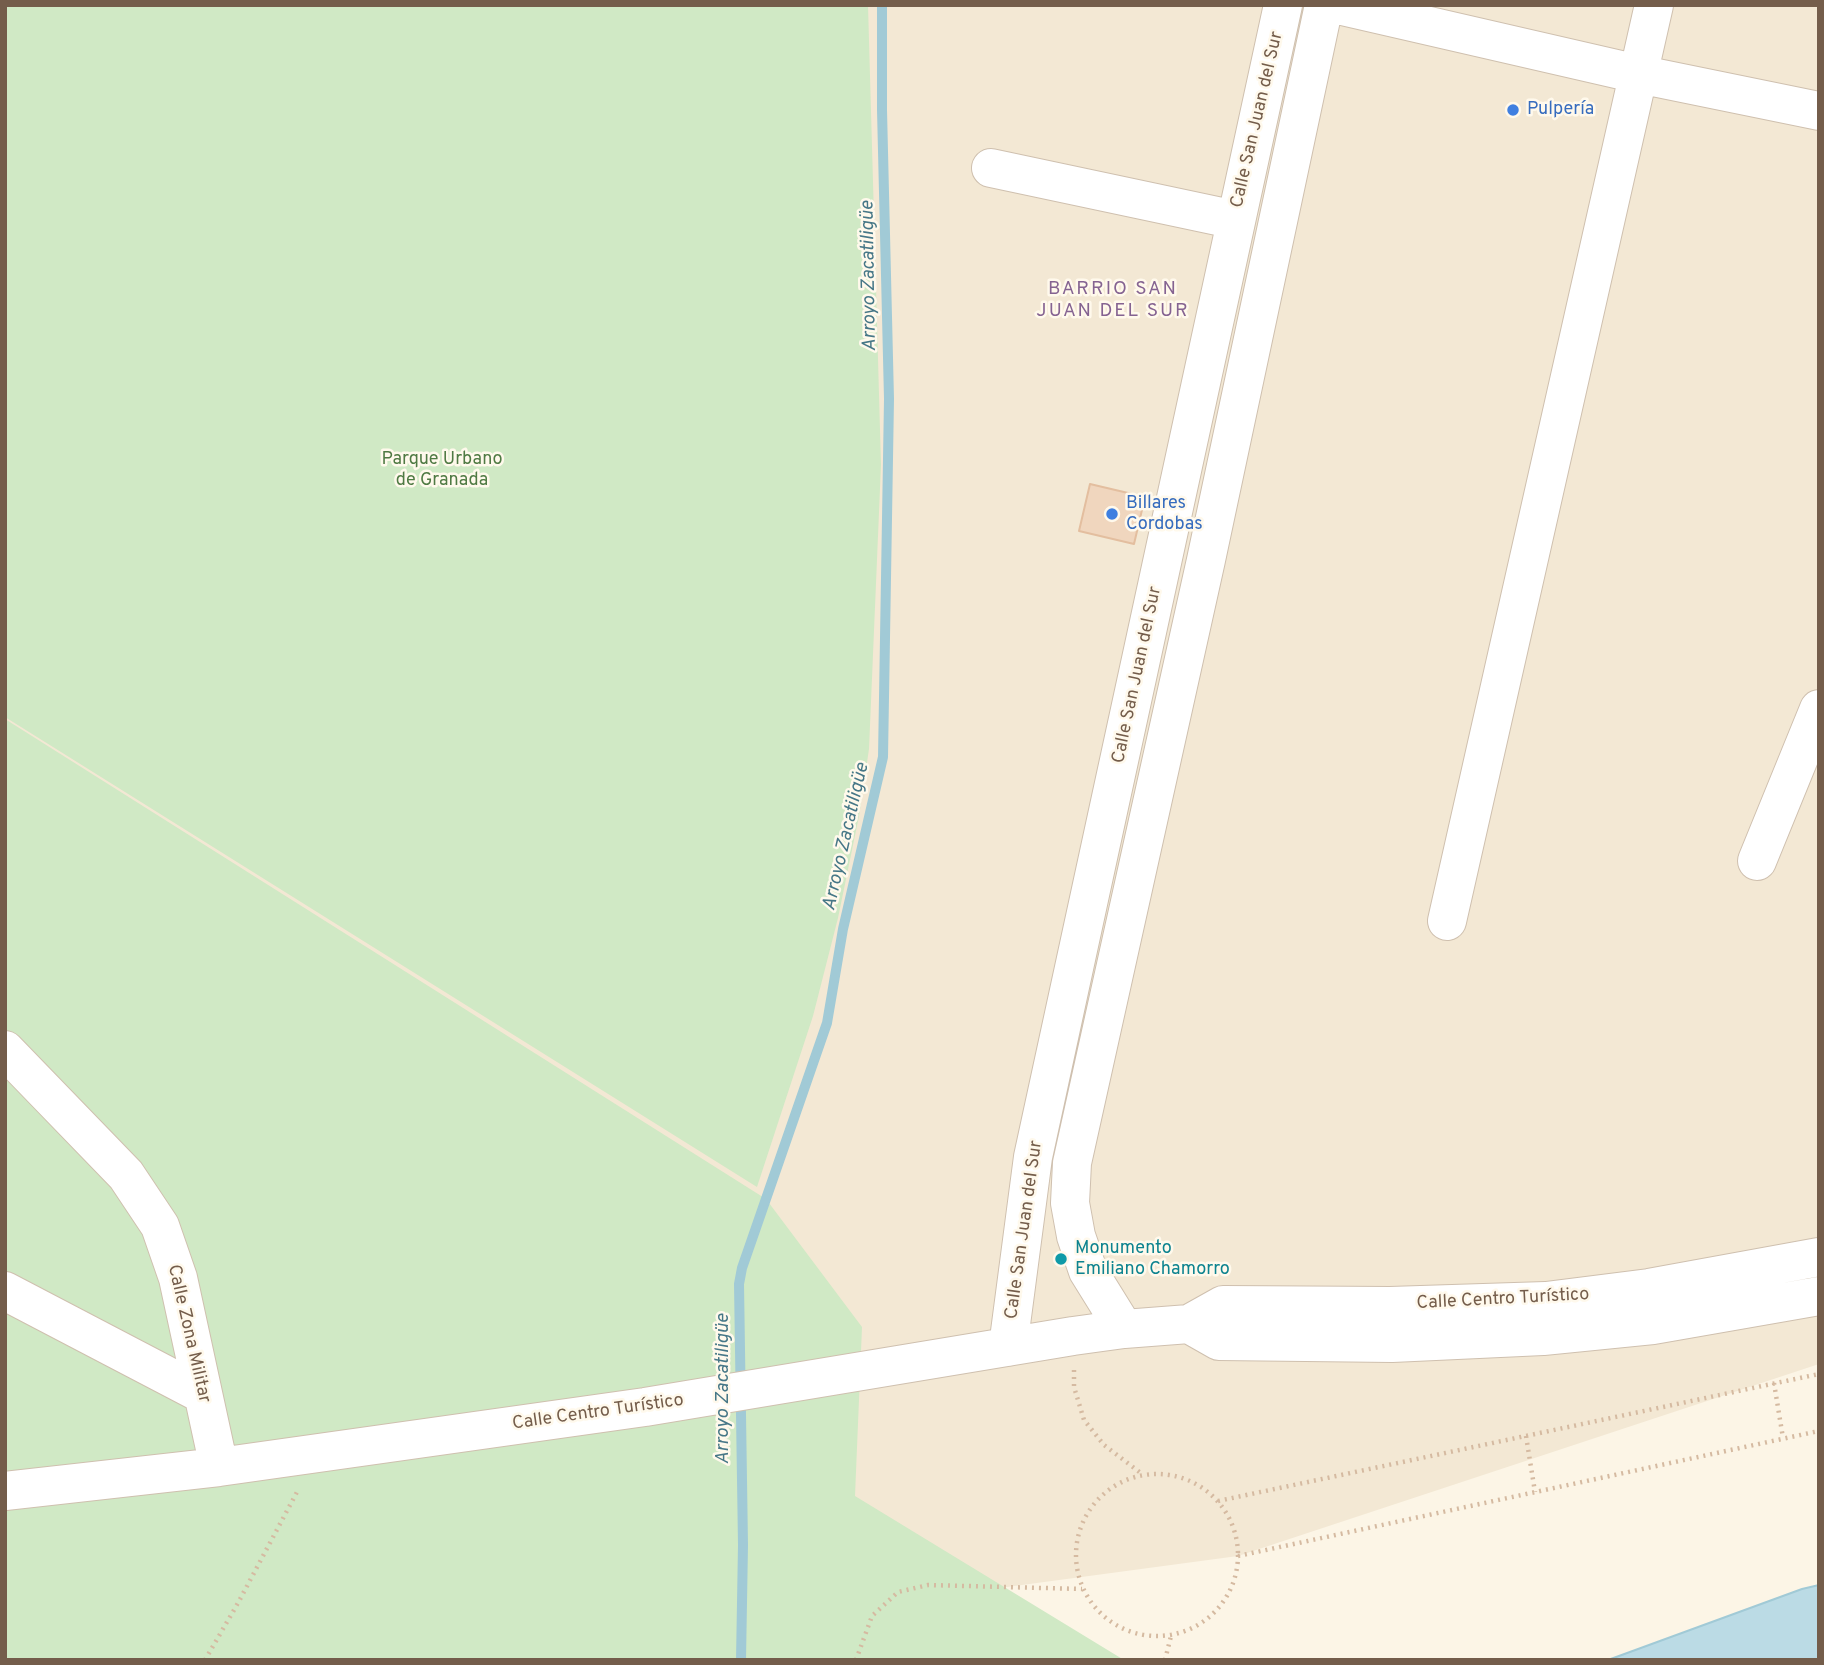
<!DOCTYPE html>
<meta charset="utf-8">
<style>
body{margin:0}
#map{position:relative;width:1824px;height:1665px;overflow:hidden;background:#fcf5e6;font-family:Overpass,sans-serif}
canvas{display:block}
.frame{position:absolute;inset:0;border:7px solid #745d4b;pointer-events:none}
</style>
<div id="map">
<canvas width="1824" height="1665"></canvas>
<div class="frame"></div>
</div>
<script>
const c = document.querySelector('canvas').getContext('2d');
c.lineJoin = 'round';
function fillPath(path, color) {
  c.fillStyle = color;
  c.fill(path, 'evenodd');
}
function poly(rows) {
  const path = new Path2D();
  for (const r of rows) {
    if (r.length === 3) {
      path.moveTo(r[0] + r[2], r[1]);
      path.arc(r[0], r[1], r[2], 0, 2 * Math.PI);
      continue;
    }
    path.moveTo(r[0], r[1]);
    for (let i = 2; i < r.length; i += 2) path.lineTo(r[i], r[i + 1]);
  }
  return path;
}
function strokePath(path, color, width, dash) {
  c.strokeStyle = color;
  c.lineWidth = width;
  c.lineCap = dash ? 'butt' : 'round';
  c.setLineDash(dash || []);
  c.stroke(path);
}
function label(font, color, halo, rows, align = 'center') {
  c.font = font + ' Overpass,sans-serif';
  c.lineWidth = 5;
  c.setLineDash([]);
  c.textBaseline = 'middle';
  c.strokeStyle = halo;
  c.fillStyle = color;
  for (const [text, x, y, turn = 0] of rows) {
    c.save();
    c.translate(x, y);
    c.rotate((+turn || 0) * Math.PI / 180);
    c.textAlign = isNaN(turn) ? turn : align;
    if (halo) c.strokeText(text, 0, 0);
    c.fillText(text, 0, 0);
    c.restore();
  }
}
fillPath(poly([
 [776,5,1819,5,1819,1364,1238,1556,463,1660,5,1660,5,559]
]), '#f3e8d4');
fillPath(poly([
 [5,5,868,5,881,465,869,749,859,816,838,918,813,1016,757,1187,5,717],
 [5,719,766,1199,862,1327,855,1496,1124,1660,5,1660]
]), '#d0e9c5');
const water = poly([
 [1819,1585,1819,1660,1608,1660,1802,1589,1819,1585]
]);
fillPath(water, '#bbdbe5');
strokePath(water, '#a1cad6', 2);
strokePath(poly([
 [741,1660,743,1545,739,1284,742,1268,827,1023,843,929,883,757,889,399,882,110,882,5]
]), '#a1cad6', 10);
const building = poly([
 [1090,484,1145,497,1134,544,1079,531,1090,484]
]);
fillPath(building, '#f0d6be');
strokePath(building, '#e3be9f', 2);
const minor = poly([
 [1338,5,1638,74,1819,111],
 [991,168,1236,220],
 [1757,861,1819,709],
 [1447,921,1654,5],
 [5,1050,126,1175,160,1226,178,1278,219,1467],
 [5,1291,202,1394],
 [1189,1324,1219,1341,1392,1343,1543,1336,1653,1325,1819,1296],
 [1124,1329,1088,1271,1076,1236,1070,1203,1072,1163,1206,560,1324,5],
 [1008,1347,1033,1157,1283,5],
 [5,1491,219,1467,645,1407,1073,1336,1124,1329,1189,1324,1223,1305,1390,1306,1546,1301,1649,1288,1819,1257]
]);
strokePath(minor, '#cfc0af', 40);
strokePath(poly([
 [1074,1370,1074,1387,1084,1420,1104,1445,1142,1474],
 [1774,1383,1783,1438],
 [1526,1436,1535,1492],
 [1157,1555,81],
 [1218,1501,1819,1374],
 [1238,1556,1819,1431],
 [205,1660,238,1603,297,1492],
 [856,1660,872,1616,898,1592,928,1585,1082,1589],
 [1165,1660,1171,1636]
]), '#d5baa1', 4.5, [2, 5]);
strokePath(minor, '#fff', 38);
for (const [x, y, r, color] of [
 [1513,110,7,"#3f7fe0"],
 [1112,514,7,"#3f7fe0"],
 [1061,1259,7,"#0f9aa8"]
]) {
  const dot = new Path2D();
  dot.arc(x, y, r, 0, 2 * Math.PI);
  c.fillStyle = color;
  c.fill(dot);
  strokePath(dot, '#fff9ec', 2.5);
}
label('18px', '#366cbe', '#fff9ec', [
 ["Pulpería",1527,110],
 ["Billares",1126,504],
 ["Cordobas",1126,525]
], 'left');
label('18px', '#745d4b', '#fff9ec', [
 ["Calle San Juan del Sur",1258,120,-77],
 ["Calle San Juan del Sur",1138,675,-78],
 ["Calle San Juan del Sur",1025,1230,-82],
 ["Calle Centro Turístico",1503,1300,-3],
 ["Calle Zona Militar",188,1334,77],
 ["Calle Centro Turístico",598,1413,-8]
]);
label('18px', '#4f7a43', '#fff9ec', [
 ["Parque Urbano",442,460],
 ["de Granada",442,481]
]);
label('18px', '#0d838f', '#fff9ec', [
 ["Monumento",1075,1249],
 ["Emiliano Chamorro",1075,1270]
], 'left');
label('italic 19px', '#467787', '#fff9ec', [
 ["Arroyo Zacatiligüe",870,276,-91],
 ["Arroyo Zacatiligüe",847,837,-77],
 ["Arroyo Zacatiligüe",724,1389,-90]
]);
c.letterSpacing = '2px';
label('19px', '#856391', '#fff9ec', [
 ["BARRIO SAN",1113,290],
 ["JUAN DEL SUR",1113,312]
]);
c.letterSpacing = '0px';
</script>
